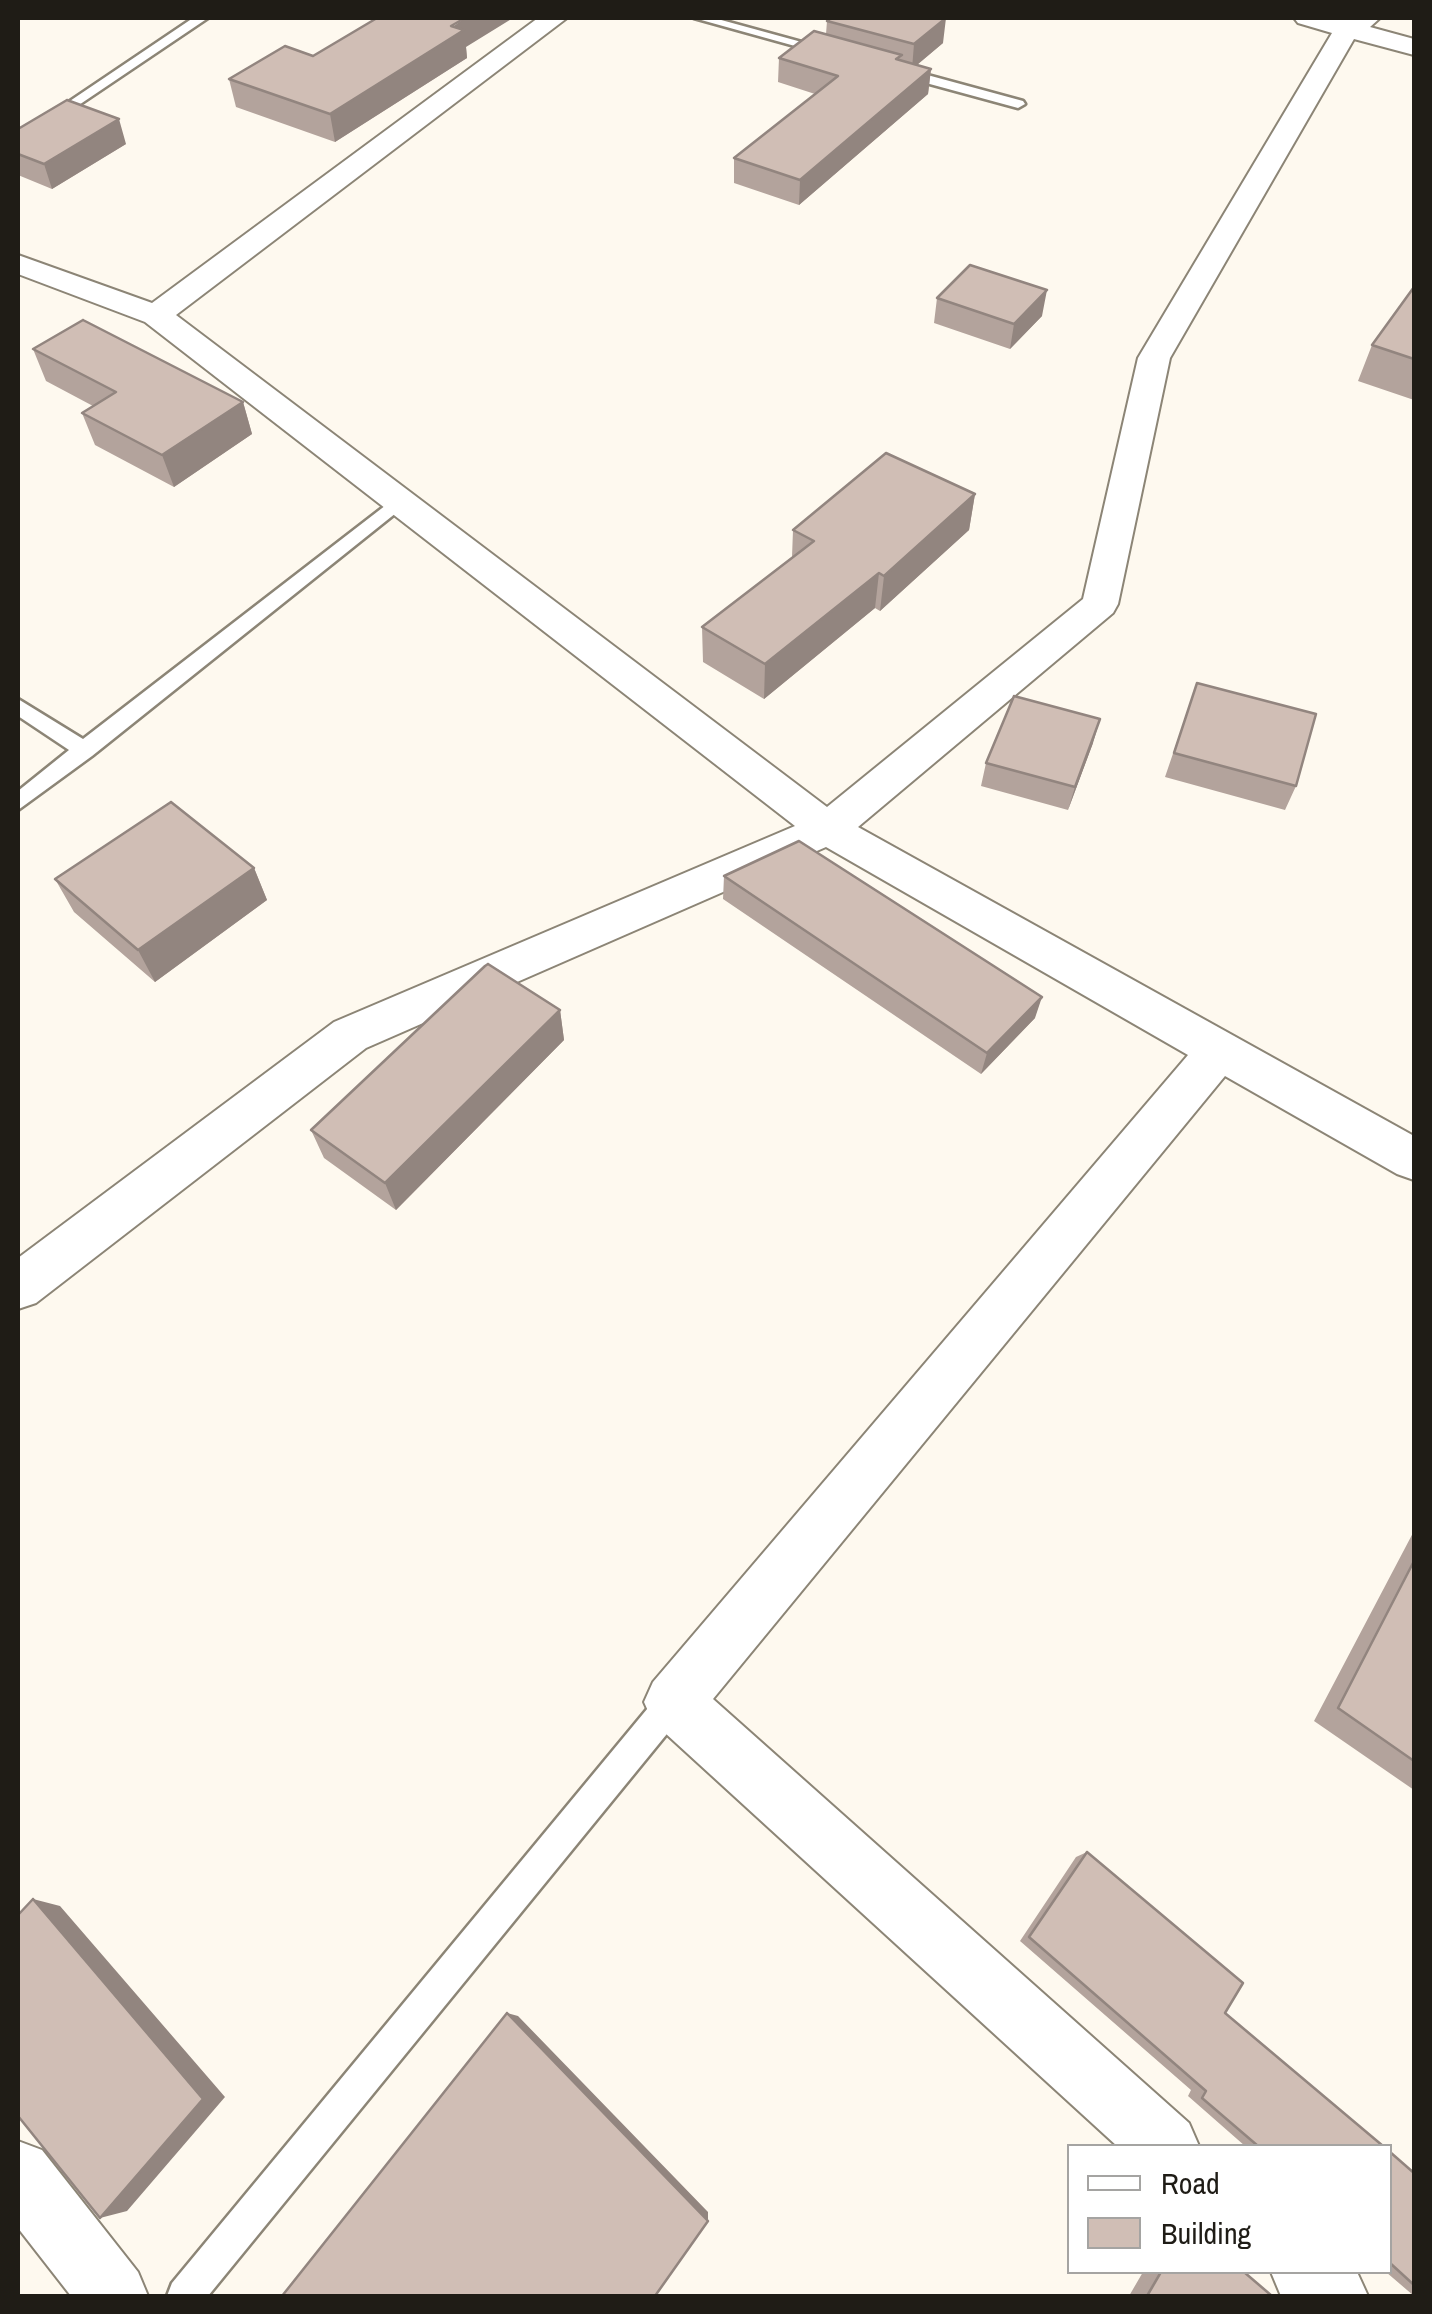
<!DOCTYPE html>
<style>
body{margin:0}
#map{position:relative;width:1432px;height:2314px;overflow:hidden;background:#fef9ef;font-family:"Archivo Narrow",sans-serif}
canvas{display:block}
.frame{position:absolute;inset:0;border:20px solid #1f1c16;pointer-events:none}
.legend{position:absolute;left:1067px;top:2144px;width:325px;height:130px;box-sizing:border-box;background:#fff;border:2px solid #a5a4a2;margin:0;padding:12px 18px;list-style:none;font-size:30px;color:#1f1c16}
.legend li{display:flex;align-items:center;gap:20px;height:50px}
.legend b{width:50px;border:2px solid #a5a4a2}
</style>
<div id="map">
<canvas width="1432" height="2314"></canvas>
<div class="frame"></div>
<ul class="legend">
<li><b style="height:12px;background:#fff"></b>Road</li>
<li><b style="height:28px;background:#d0beb5"></b>Building</li>
</ul>
</div>
<script>
const c = document.querySelector('canvas').getContext('2d');
c.lineJoin = 'round';
function poly(rows) {
  const path = new Path2D();
  for (const r of rows) {
    path.moveTo(r[0], r[1]);
    for (let i = 2; i < r.length; i += 2) path.lineTo(r[i], r[i + 1]);
  }
  return path;
}
function strokePath(path, color, width, dash) {
  c.strokeStyle = color;
  c.lineWidth = width;
  c.lineCap = dash ? 'butt' : 'round';
  c.setLineDash(dash || []);
  c.stroke(path);
}
function fillPath(path, color) {
  c.fillStyle = color;
  c.fill(path, 'evenodd');
}
const lane = poly([
 [193,18,208,18,18,146,18,136,193,18],
 [694,18,714,18,838,52,831,56,694,18],
 [898,67,1023,101,1025,104,1018,108,893,74,891,71,898,67],
 [399,495,408,501,406,505,92,756,18,810,18,791,69,750,18,716,18,699,83,739,399,495],
 [673,1687,684,1691,688,1702,684,1713,208,2296,167,2296,172,2283,662,1691,673,1687]
]);
const street = poly([
 [538,18,567,18,176,315,827,807,1083,599,1138,358,1332,33,1298,23,1294,18,1380,18,1370,27,1414,39,1414,55,1354,39,1170,358,1118,604,1113,613,858,827,1414,1136,1414,1180,1397,1174,1225,1076,713,1699,1189,2123,1199,2146,1117,2146,653,1722,644,1702,653,1682,1188,1055,826,847,366,1048,36,1303,18,1309,18,1258,334,1022,795,826,145,322,18,274,18,255,152,303,538,18],
 [18,2141,42,2150,138,2272,148,2296,71,2296,18,2228,18,2141],
 [1271,2272,1357,2272,1368,2296,1281,2296,1271,2272]
]);
strokePath(lane, '#8c8576', 5);
strokePath(street, '#8c8576', 4);
fillPath(lane, '#fff');
fillPath(street, '#fff');
fillPath(poly([
 [827,21,943,43,917,65,931,69,928,94,799,205,734,183,734,158,815,94,778,82,779,58,826,34],
 [466,47,467,58,335,142,236,107,229,79,313,56],
 [18,129,126,144,52,189,18,175],
 [1414,287,1414,400,1358,381,1372,345],
 [937,298,1042,316,1010,349,934,323],
 [33,349,243,402,252,434,174,487,95,445,82,413,93,406,46,381],
 [975,494,969,530,880,611,875,608,764,699,703,662,702,627,792,557,793,530],
 [1197,683,1296,786,1285,810,1165,777],
 [1093,743,1068,810,981,786,986,763],
 [254,868,267,900,155,982,74,912,55,879],
 [724,876,1035,1018,981,1074,723,899],
 [560,1010,564,1040,396,1210,324,1158,311,1130],
 [1414,1531,1414,1790,1314,1721],
 [1087,1852,1225,2013,1383,2146,1245,2146,1188,2096,1191,2090,1020,1941,1076,1857],
 [1390,2152,1414,2173,1414,2296,1386,2272,1390,2272],
 [1143,2272,1244,2272,1272,2296,1129,2296]
]), '#b3a39c');
fillPath(poly([
 [465,18,513,18,466,47,467,58,335,142,330,114],
 [946,18,943,43,912,69,914,44],
 [931,69,928,94,799,205,800,180],
 [119,119,126,144,52,189,44,164],
 [1047,290,1042,316,1010,349,1014,324],
 [243,402,252,434,174,487,162,455],
 [975,494,969,530,880,611,884,576],
 [879,573,875,608,764,699,765,664],
 [1100,719,1093,743,1068,810,1075,787],
 [254,868,267,900,155,982,138,950],
 [1042,997,1035,1018,981,1074,987,1053],
 [560,1010,564,1040,396,1210,385,1183],
 [33,1899,60,1906,225,2097,127,2211,100,2218],
 [507,2013,518,2016,708,2212,708,2221]
]), '#92857f');
const building = poly([
 [377,18,465,18,451,26,464,30,330,114,229,79,285,46,313,56,377,18],
 [831,18,946,18,914,44,827,21,831,18],
 [814,31,902,55,896,59,931,69,800,180,734,158,838,76,779,58,814,31],
 [67,100,119,119,44,164,18,154,18,129,67,100],
 [970,265,1047,290,1014,324,937,298,970,265],
 [1414,287,1414,359,1372,345,1414,287],
 [83,320,243,402,162,455,82,413,116,392,33,349,83,320],
 [886,453,975,494,884,576,879,573,765,664,702,627,814,541,793,530,886,453],
 [1197,683,1316,714,1296,786,1174,753,1197,683],
 [1014,696,1100,719,1075,787,986,763,1014,696],
 [171,802,254,868,138,950,55,879,171,802],
 [799,841,1042,997,987,1053,724,876,799,841],
 [488,964,560,1010,385,1183,311,1130,485,966,488,964],
 [1414,1561,1414,1761,1338,1708,1414,1561],
 [1087,1852,1243,1983,1225,2013,1383,2146,1258,2146,1202,2098,1206,2091,1029,1937,1087,1852],
 [33,1899,203,2099,100,2218,18,2116,18,1915,33,1899],
 [507,2013,708,2221,655,2296,282,2296,507,2013],
 [1390,2152,1414,2173,1414,2285,1390,2263,1390,2152],
 [1161,2272,1244,2272,1272,2296,1147,2296,1161,2272]
]);
fillPath(building, '#d0beb5');
strokePath(building, '#92857f', 2.5);
</script>
